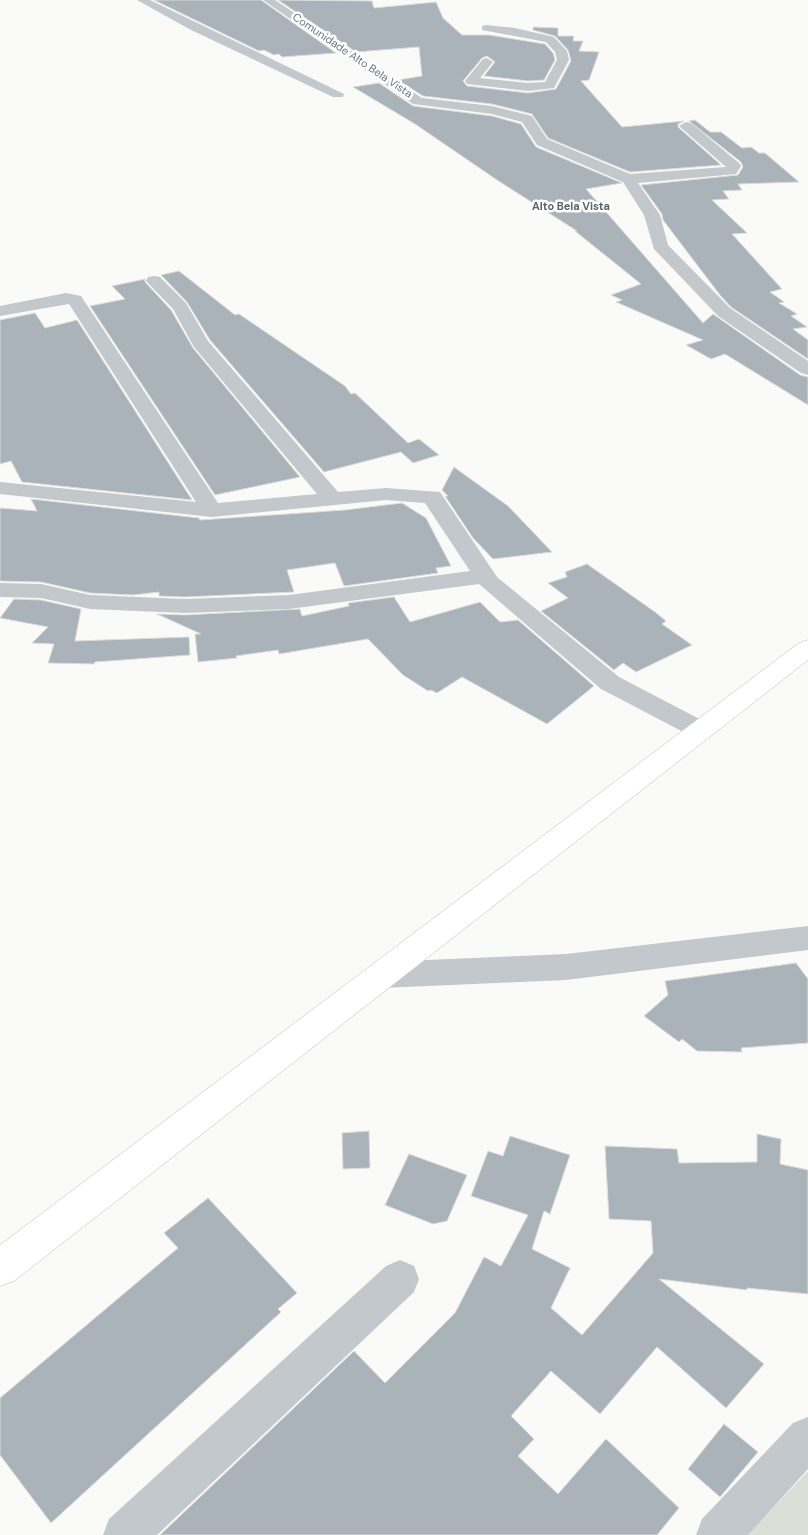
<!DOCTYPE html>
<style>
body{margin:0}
canvas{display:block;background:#fafaf8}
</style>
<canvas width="808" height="1535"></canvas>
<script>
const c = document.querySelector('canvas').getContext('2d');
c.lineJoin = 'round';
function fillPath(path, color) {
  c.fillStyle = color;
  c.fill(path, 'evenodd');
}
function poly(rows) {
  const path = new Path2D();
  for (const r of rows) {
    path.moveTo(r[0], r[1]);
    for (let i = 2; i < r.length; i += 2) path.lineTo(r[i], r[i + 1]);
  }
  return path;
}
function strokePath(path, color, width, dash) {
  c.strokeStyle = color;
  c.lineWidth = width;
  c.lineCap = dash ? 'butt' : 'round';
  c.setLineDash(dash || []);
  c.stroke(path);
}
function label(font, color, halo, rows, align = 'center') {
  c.font = font + ' "DM Sans",sans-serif';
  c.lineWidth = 5;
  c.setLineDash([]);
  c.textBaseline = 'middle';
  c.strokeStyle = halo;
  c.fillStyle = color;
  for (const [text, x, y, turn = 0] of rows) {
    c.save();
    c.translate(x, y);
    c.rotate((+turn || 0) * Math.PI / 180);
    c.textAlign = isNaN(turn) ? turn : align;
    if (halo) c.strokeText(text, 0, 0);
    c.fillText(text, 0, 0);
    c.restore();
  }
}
fillPath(poly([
 [808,1471,808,1535,747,1535]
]), '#dadfd7');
const building = poly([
 [154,0,261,0,336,53,282,57,279,54,274,55,264,50,259,51,154,0],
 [278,0,372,1,374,8,436,2,443,18,462,35,489,35,545,44,553,53,555,60,544,80,528,81,484,76,495,62,487,56,482,58,463,81,467,86,528,93,556,89,571,61,568,50,555,36,533,30,533,27,558,28,558,36,574,36,573,41,583,41,579,51,599,52,589,80,581,81,622,127,684,121,678,124,678,127,721,165,630,172,548,138,532,114,492,104,423,96,398,80,422,76,419,47,356,52,278,0],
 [379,83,413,106,492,116,521,124,536,147,622,183,586,189,703,323,713,314,800,375,808,377,808,405,725,354,711,359,686,345,703,340,616,302,622,300,611,295,641,284,575,231,577,231,497,180,415,124,353,87,379,83],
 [695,120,710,132,721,132,742,148,751,147,759,153,765,153,799,182,738,184,742,190,723,191,729,199,712,200,747,233,732,234,782,289,770,292,784,302,779,303,797,314,791,316,807,327,793,329,808,340,808,359,731,307,720,295,663,220,662,214,641,185,738,175,743,167,741,162,689,121,695,120],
 [179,271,235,315,239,314,345,386,351,394,355,393,408,443,419,439,439,455,413,463,401,452,324,472,210,340,187,302,161,275,179,271],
 [145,279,145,282,171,310,193,348,300,477,215,495,90,306,125,299,112,286,145,279],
 [35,313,45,328,77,320,192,500,22,482,11,461,0,464,0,320,35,313],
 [454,467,508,506,552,552,493,559,473,538,445,496,448,496,442,490,454,467],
 [31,499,199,518,200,520,345,510,402,503,426,518,451,566,436,568,438,573,344,586,335,563,287,570,294,592,185,597,159,596,159,592,133,595,90,593,41,582,0,581,0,508,37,511,31,499],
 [587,564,655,612,666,621,662,624,692,645,636,672,623,663,614,670,541,611,568,598,548,583,567,577,565,572,587,564],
 [394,597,410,622,480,602,500,622,518,620,594,686,547,724,462,677,437,693,431,690,428,691,403,675,368,639,279,654,278,650,236,656,237,658,198,662,195,634,201,634,157,614,185,615,300,609,302,616,349,606,348,603,394,597],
 [14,599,41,600,81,609,75,641,189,637,190,655,95,662,94,664,48,663,54,644,32,643,48,627,0,618,14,599],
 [796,963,808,979,808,1043,741,1048,742,1052,697,1051,682,1039,679,1042,644,1016,668,995,665,981,796,963],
 [369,1131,370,1168,343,1169,342,1133,369,1131],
 [757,1134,781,1139,780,1164,808,1170,808,1294,747,1288,747,1290,659,1279,764,1364,726,1408,657,1347,600,1414,551,1371,511,1416,534,1439,518,1456,558,1494,606,1439,679,1508,657,1535,160,1535,354,1351,385,1383,455,1313,484,1257,501,1266,528,1215,471,1196,488,1151,503,1156,510,1136,570,1155,550,1214,544,1211,532,1249,570,1268,551,1308,582,1335,653,1253,651,1221,609,1219,605,1146,677,1149,679,1163,757,1162,757,1134],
 [409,1154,467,1175,447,1221,433,1224,385,1205,409,1154],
 [208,1198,297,1293,278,1309,281,1312,51,1523,0,1455,0,1398,178,1248,164,1233,208,1198],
 [724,1424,758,1452,720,1497,688,1469,724,1424]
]);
fillPath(building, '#aab3b9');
strokePath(building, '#dcdcda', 1);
const major = poly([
 [808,640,808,660,14,1281,0,1286,0,1245,799,643,808,640]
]);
strokePath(major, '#b5babe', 1);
fillPath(poly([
 [137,0,150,0,344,94,343,97,333,97,191,30,137,0],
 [263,0,275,0,422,98,492,106,532,116,547,139,630,174,726,167,679,126,686,122,691,123,739,163,741,166,736,174,638,183,660,215,668,245,730,308,808,361,808,375,801,373,718,316,654,249,644,215,623,182,537,145,522,122,492,114,413,104,263,0],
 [486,25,515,28,554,37,567,51,569,60,554,88,528,91,467,84,465,81,483,59,487,58,493,62,480,78,528,83,545,82,557,60,555,52,546,42,482,30,482,26,486,25],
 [154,276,160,277,186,303,208,341,338,492,386,488,440,492,497,577,619,677,709,724,713,730,709,736,700,739,691,736,601,689,479,584,289,609,185,613,90,609,41,598,0,597,0,583,41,584,90,595,185,599,289,595,470,571,425,503,386,500,212,517,0,494,0,482,196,502,69,304,0,316,0,306,66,293,81,296,218,503,317,494,194,347,173,309,146,281,148,277,154,276],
 [808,926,808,950,566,980,381,988,370,984,365,975,370,966,381,962,566,954,808,926],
 [400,1260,414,1266,419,1279,414,1292,157,1535,103,1535,109,1519,386,1266,400,1260],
 [808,1417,808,1469,748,1535,696,1535,702,1519,793,1423,808,1417]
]), '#c3c8cc');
fillPath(major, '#fff');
label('11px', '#657683', '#fff', [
 ["Comunidade Alto Bela Vista",352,56,34]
]);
label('bold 11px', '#57646e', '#fff', [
 ["Alto Bela Vista",571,207]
]);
</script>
